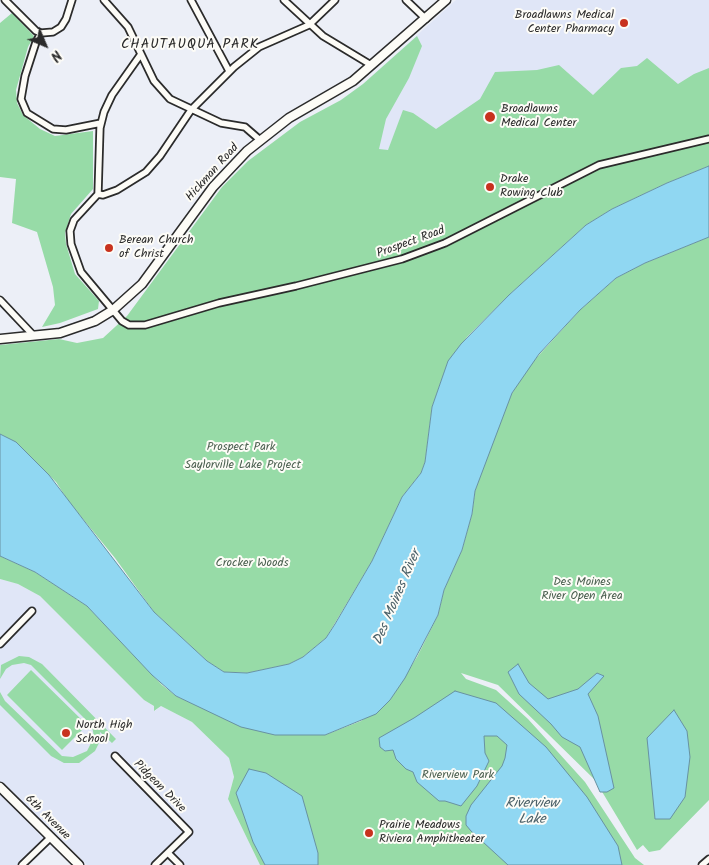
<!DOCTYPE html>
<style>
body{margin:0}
#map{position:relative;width:709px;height:865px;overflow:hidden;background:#eceff7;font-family:Kalam,sans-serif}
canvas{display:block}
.north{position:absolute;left:20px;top:20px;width:50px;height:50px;-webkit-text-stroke:4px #fdfcf7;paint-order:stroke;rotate:135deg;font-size:14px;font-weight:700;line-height:20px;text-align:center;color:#2b2b2b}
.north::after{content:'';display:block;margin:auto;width:18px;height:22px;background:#2b2b2b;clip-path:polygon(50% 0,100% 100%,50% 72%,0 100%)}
</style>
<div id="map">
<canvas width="709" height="865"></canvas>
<div class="north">N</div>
</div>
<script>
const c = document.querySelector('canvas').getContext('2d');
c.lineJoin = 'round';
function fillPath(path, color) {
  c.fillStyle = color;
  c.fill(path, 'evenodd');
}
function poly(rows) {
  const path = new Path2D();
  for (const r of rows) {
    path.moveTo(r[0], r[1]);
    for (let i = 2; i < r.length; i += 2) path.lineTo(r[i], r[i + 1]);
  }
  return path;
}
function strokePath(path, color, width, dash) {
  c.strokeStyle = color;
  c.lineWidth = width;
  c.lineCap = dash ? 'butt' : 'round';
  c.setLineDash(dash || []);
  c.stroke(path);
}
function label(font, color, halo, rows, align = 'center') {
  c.font = font + ' Kalam,sans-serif';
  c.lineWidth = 4;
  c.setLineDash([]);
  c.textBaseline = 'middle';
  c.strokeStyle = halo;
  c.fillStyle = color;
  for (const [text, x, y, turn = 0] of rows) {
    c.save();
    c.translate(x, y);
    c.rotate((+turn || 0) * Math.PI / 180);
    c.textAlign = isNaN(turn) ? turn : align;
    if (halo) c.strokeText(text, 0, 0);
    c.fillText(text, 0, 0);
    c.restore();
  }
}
fillPath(poly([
 [456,0,709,0,709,107,419,238,341,100,363,84],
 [0,579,18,584,40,596,144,700,154,706,155,711,161,706,192,722,229,758,234,777,228,799,260,865,184,865,173,852,192,832,114,751,110,755,186,831,151,865,87,865,44,822,51,837,22,865,0,865]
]), '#e0e6f7');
fillPath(poly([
 [12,13,34,36,28,47,16,90,17,103,23,115,40,129,55,136,93,131,93,189,71,214,65,233,66,244,75,274,99,301,98,309,60,323,42,327,55,305,53,287,37,232,12,223,16,179,0,177,0,23],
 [417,36,422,46,409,78,386,119,379,149,388,150,403,110,413,113,436,129,480,99,495,72,537,70,559,65,593,95,621,68,637,66,647,58,678,84,694,74,709,68,709,166,667,183,612,209,586,225,509,295,467,337,448,362,432,407,425,462,421,473,402,497,372,561,326,638,303,657,289,664,247,673,224,672,207,661,154,612,115,558,69,502,56,482,16,443,0,434,0,345,59,339,77,343,103,338,127,316,222,187,248,161,300,122,341,100,363,84],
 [709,237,709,800,660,850,649,852,643,845,637,850,595,780,498,685,461,673,466,679,496,690,528,719,585,782,635,858,644,865,260,865,228,799,234,777,229,758,192,722,161,706,154,711,154,706,144,700,40,596,18,584,0,579,0,556,35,572,87,606,162,685,176,696,191,703,275,735,325,735,361,721,390,700,417,657,438,615,444,590,462,550,472,514,475,491,495,433,512,393,529,366,580,310,616,278,645,263],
 [19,656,29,657,42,664,116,739,112,743,100,732,99,743,95,751,79,763,64,763,51,756,0,705,0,692,5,701,62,756,73,757,87,751,94,737,92,726,31,665,24,663,12,665,6,669,0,679,1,665],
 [31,670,87,725,62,750,7,695]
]), '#97dba7');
const water = poly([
 [709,166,709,237,645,263,616,278,580,310,539,354,512,393,475,491,472,514,462,550,444,590,438,615,405,678,390,700,376,714,325,735,275,735,241,727,176,696,152,675,87,606,35,572,0,556,0,434,16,442,49,475,154,612,207,661,224,672,247,673,289,664,303,657,326,638,335,624,372,561,402,497,421,473,425,462,432,407,448,361,461,344,509,295,586,225,612,209,667,183,709,166],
 [518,664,529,683,548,699,578,689,597,673,604,676,588,694,598,716,614,788,607,792,600,792,580,747,562,737,551,724,519,694,508,672,518,664],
 [455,691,496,703,546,747,587,797,618,846,622,865,508,865,471,831,466,825,466,816,471,805,502,766,505,758,507,745,497,736,484,736,485,753,489,761,477,786,461,806,445,801,439,801,417,782,413,772,406,769,396,759,393,750,385,751,380,747,379,738,414,718,455,691],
 [674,710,687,731,690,757,685,797,670,819,655,819,647,738,674,710],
 [249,769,266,773,302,796,318,853,318,865,265,865,253,842,236,793,249,769]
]);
fillPath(water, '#90d7f2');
strokePath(water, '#6892a2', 1);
const street = poly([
 [5,0,36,31,41,33],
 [72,0,66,19,61,27,53,32,41,33,36,42,25,76,21,99,27,113,53,129,66,130,101,123],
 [104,0,128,27,154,81,170,99,221,123,245,127,260,140],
 [191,0,229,71],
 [284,0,323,36,371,65],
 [406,0,426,19],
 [141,54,112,95,104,112,100,128,98,194,74,220,70,231,71,244,81,272,122,321,129,325,145,325,219,303,296,286,402,259,445,243,599,165,709,139],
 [98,194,103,195,117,190,146,172,160,156,191,110,234,67,259,47,309,25,335,0],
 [0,300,34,336],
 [0,644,32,611],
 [115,756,189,832,155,865],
 [168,853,180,865],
 [22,865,51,837],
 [702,865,709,859]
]);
const secondary = poly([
 [0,339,60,333,95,321,113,310,142,284,213,187,247,151,289,118,353,81,446,0],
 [0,787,79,865]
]);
strokePath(street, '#2b2b2b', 9);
strokePath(secondary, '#2b2b2b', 11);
strokePath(street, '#fdfcf7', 5.5);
strokePath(secondary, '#fdfcf7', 8);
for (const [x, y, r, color] of [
 [624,23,5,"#c8321e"],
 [490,117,6,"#c8321e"],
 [490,187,5,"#c8321e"],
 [109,248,5,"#c8321e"],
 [66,733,5,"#c8321e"],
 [369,833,5,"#c8321e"]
]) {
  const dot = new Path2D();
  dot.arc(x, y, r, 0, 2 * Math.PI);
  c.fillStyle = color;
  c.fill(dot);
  strokePath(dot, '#fdfcf7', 2);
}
label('12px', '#2b2b2b', '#fdfcf7', [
 ["Broadlawns Medical",614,16,"right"],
 ["Center Pharmacy",614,30,"right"],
 ["Broadlawns",501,110],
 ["Medical Center",501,124],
 ["Drake",500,180],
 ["Rowing Club",500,194],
 ["Berean Church",119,241],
 ["of Christ",119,255],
 ["North High",76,726],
 ["School",76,740],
 ["Prairie Meadows",379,826],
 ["Riviera Amphitheater",379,840]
], 'left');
label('12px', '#2b2b2b', '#fdfcf7', [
 ["Hickman Road",213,173,-48],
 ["Prospect Road",411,243,-20],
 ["Pidgeon Drive",159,787,45],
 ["6th Avenue",47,818,45]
]);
label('12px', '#4b6050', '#fdfcf7', [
 ["Prospect Park",241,448],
 ["Saylorville Lake Project",243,466],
 ["Crocker Woods",252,564],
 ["Des Moines",582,583],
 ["River Open Area",582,597],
 ["Riverview Park",458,776]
]);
c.letterSpacing = '1px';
label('14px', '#2b2b2b', '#fdfcf7', [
 ["CHAUTAUQUA PARK",190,46]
]);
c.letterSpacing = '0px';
label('italic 14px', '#495f67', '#fdfcf7', [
 ["Des Moines River",398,598,-67],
 ["Riverview",532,805],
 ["Lake",532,821]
]);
</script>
